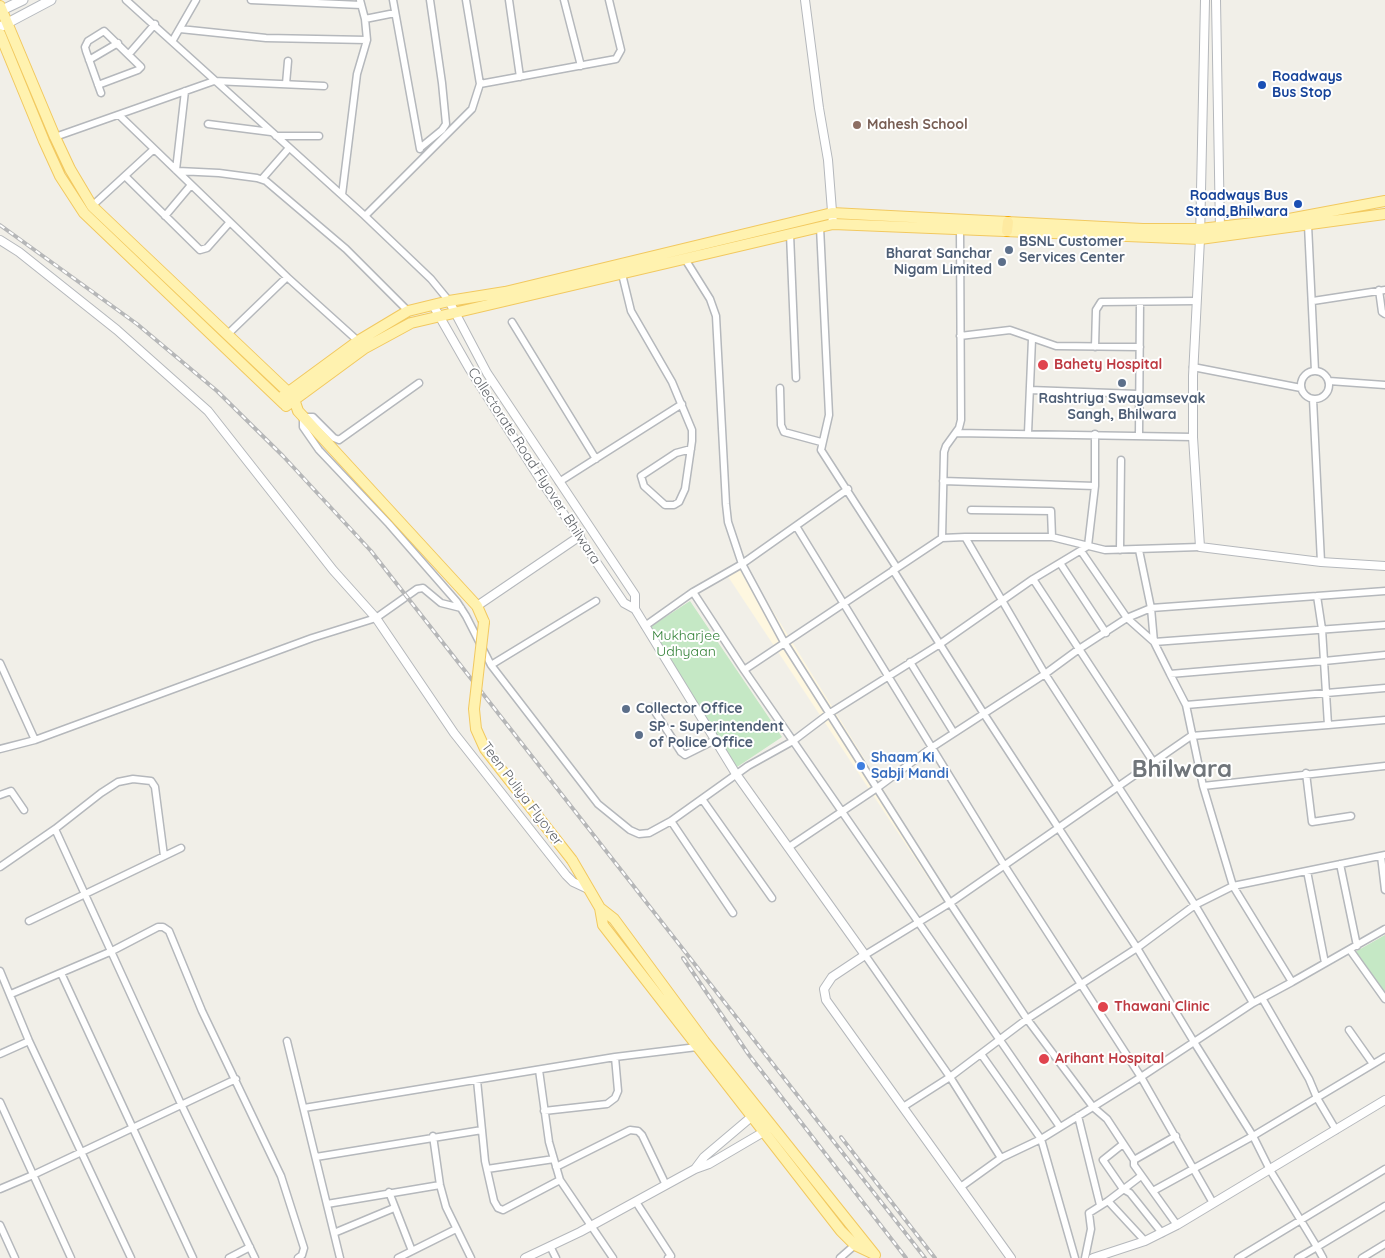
<!DOCTYPE html>
<style>
body{margin:0}
canvas{display:block;background:#f1efe8}
</style>
<canvas width="1385" height="1258"></canvas>
<script>
const c = document.querySelector('canvas').getContext('2d');
c.lineJoin = 'round';
function fillPath(path, color) {
  c.fillStyle = color;
  c.fill(path, 'evenodd');
}
function poly(rows) {
  const path = new Path2D();
  for (const r of rows) {
    if (r.length === 3) {
      path.moveTo(r[0] + r[2], r[1]);
      path.arc(r[0], r[1], r[2], 0, 2 * Math.PI);
      continue;
    }
    path.moveTo(r[0], r[1]);
    for (let i = 2; i < r.length; i += 2) path.lineTo(r[i], r[i + 1]);
  }
  return path;
}
function strokePath(path, color, width, dash) {
  c.strokeStyle = color;
  c.lineWidth = width;
  c.lineCap = dash ? 'butt' : 'round';
  c.setLineDash(dash || []);
  c.stroke(path);
}
function label(font, color, halo, rows, align = 'center') {
  c.font = font + ' Quicksand,sans-serif';
  c.lineWidth = 4;
  c.setLineDash([]);
  c.textBaseline = 'middle';
  c.strokeStyle = halo;
  c.fillStyle = color;
  for (const [text, x, y, turn = 0] of rows) {
    c.save();
    c.translate(x, y);
    c.rotate((+turn || 0) * Math.PI / 180);
    c.textAlign = isNaN(turn) ? turn : align;
    if (halo) c.strokeText(text, 0, 0);
    c.fillText(text, 0, 0);
    c.restore();
  }
}
fillPath(poly([
 [745,566,950,897,944,902,727,575]
]), '#fef7e0');
fillPath(poly([
 [690,601,782,737,737,767,644,631],
 [1385,935,1385,993,1355,952]
]), '#c5e8c5');
const minor = poly([
 [126,0,365,216,431,279,449,301],
 [251,0,361,5],
 [393,0,420,149],
 [509,0,520,77],
 [564,0,581,66],
 [365,19,395,13],
 [180,29,266,38,367,40],
 [173,40,196,0],
 [129,54,155,24],
 [89,60,118,43],
 [286,84,288,61],
 [480,84,616,59,621,50,609,0],
 [98,85,138,70,141,67,104,31,88,41,85,47,86,51,101,93],
 [119,115,287,277,358,341],
 [208,124,271,132],
 [276,136,319,136],
 [55,137,214,81,324,86],
 [420,148,442,130,446,124,442,83,430,0],
 [176,170,185,91],
 [178,171,219,173,257,178,266,181,346,249,408,311],
 [126,177,200,250,207,248,230,222],
 [262,179,289,148],
 [342,195,357,74,367,40,365,19,360,0],
 [92,206,154,149],
 [165,216,191,185],
 [365,216,472,109,480,84,466,0],
 [1308,225,1315,371],
 [820,227,829,415,821,450,897,568],
 [790,234,796,378],
 [685,259,710,299,716,316,726,504,728,522,742,564,784,642,950,903,1027,1019,1093,1107,1141,1077,1004,865,796,526],
 [622,274,631,311,672,382,692,430,692,441,685,489,679,502,674,505,665,505,644,486,641,476,676,453,691,449],
 [1379,290,1382,312,1385,314],
 [1313,301,1385,290],
 [512,322,596,459],
 [228,334,287,277],
 [960,336,1010,330,1056,346,1140,347],
 [1095,347,1096,310,1101,302,1196,301],
 [1193,367,1301,388],
 [1315,385,14],
 [1329,381,1385,385],
 [419,383,339,440,334,438,313,417,303,417,303,427,319,450,389,524,457,602,466,616,491,665,598,804,630,830,639,834,649,833,671,821,748,766,793,741,830,713,940,644,1033,579,1088,546,1095,486,1095,434],
 [780,388,781,425,784,432,821,442],
 [1030,390,1138,394],
 [1313,399,1321,562],
 [956,433,1193,437],
 [1028,433,1032,339],
 [1139,435,1140,302],
 [943,481,1095,486],
 [559,482,682,404],
 [971,510,1051,511,1052,537],
 [942,538,944,452,946,446,959,428,961,420,960,229],
 [1120,550,1121,460],
 [1081,551,1127,618,1154,642,1385,625],
 [1060,563,1106,633],
 [893,570,984,714,1137,948,1194,1042,1253,1003,1195,905,1045,674,965,537,1052,537,1105,550,1200,547],
 [1033,579,1154,763],
 [693,592,744,670,1060,1127],
 [1317,596,1385,591],
 [645,626,693,592,742,564,848,489],
 [910,662,954,733],
 [0,663,35,740],
 [491,665,596,601],
 [744,670,942,538,965,537],
 [1170,674,1186,705,1203,786,1233,886,1292,982,1253,1003],
 [1186,705,1385,688],
 [652,707,681,752,685,755,715,740],
 [1328,725,1385,720],
 [0,749,35,740,312,638,376,618,417,589,423,588,441,603,461,608],
 [1306,773,1312,822,1351,816],
 [1203,786,1385,766],
 [0,795,11,791,24,810],
 [702,799,772,898],
 [671,821,733,913],
 [55,829,181,1104,255,1258],
 [789,847,877,788,931,748,1045,674,1079,649,1127,618,1151,608,1139,550],
 [1381,856,1385,890],
 [1340,864,1357,946],
 [0,867,55,829,101,793,118,782,133,779,151,781,155,787,164,856],
 [1307,871,1325,963],
 [29,921,181,848],
 [1350,950,1385,999],
 [0,971,29,1041,131,1258],
 [61,973,193,1258],
 [1292,982,1385,929],
 [11,994,112,951,158,927,163,927,169,931,202,1011,281,1176,304,1248,302,1255,298,1258],
 [1262,998,1309,1079,1317,1098,1336,1130],
 [1349,1030,1373,1064],
 [287,1041,340,1258],
 [0,1054,29,1041],
 [981,1054,1041,1139,1075,1258],
 [539,1070,549,1142,560,1180,613,1258],
 [477,1080,485,1161,494,1201,498,1208,503,1210,560,1180],
 [0,1102,71,1258],
 [903,1107,950,1077,1027,1019,1137,948,1195,905,1233,886,1385,855],
 [304,1108,615,1057,697,1047],
 [544,1111,607,1104,615,1098,618,1091,615,1057],
 [1078,1116,1100,1205],
 [433,1136,440,1185,446,1207,471,1258],
 [1176,1136,1134,1160,1107,1119,1093,1107,1041,1139,1001,1158,950,1077,865,955,950,903,1191,736,1328,725,1322,629,1317,596,1151,608,1154,642,1170,674,1324,661,1385,655],
 [1123,1144,1103,1160,1123,1189,1130,1193,1162,1233],
 [316,1157,482,1130],
 [1134,1160,1134,1165,1177,1225],
 [556,1167,630,1130,638,1131,642,1135,666,1185],
 [487,1169,554,1159],
 [1141,1176,1108,1201,1145,1241],
 [962,1186,1001,1158],
 [0,1189,33,1175,236,1079],
 [1153,1191,1253,1136,1385,1057],
 [389,1192,412,1251],
 [636,1202,671,1256,668,1258],
 [1213,1203,1141,1077,1194,1042,1253,1136,1270,1170,1317,1247,1385,1206],
 [327,1204,440,1185],
 [0,1225,15,1258],
 [334,1233,394,1208],
 [550,1246,556,1258],
 [229,1258,250,1247],
 [398,1258,456,1229],
 [840,1258,856,1244],
 [1085,1258,1091,1229,1089,1213,1108,1201],
 [1238,1258,1385,1169],
 [1298,1258,1317,1247,1323,1258],
 [1362,1258,1385,1244]
]);
const tertiary = poly([
 [805,0,819,108,828,160,833,224],
 [1205,0,1200,239,1193,376,1193,437,1200,547,1321,562,1385,566],
 [1216,0,1220,230],
 [0,240,19,252,117,330,208,411,333,570,376,618,454,733,566,875,573,882,588,889],
 [449,301,487,373,635,595,635,609,736,774,865,955,832,977,824,989,826,1000,1011,1258],
 [433,305,469,368,540,479,624,603,635,609],
 [477,606,580,536],
 [695,1169,704,1157,756,1113],
 [525,1258,580,1232,695,1169,709,1164,767,1130],
 [1093,1258,1145,1241,1177,1225,1385,1100]
]);
const secondary = poly([
 [0,11,23,0],
 [0,27,51,0]
]);
const primary = poly([
 [0,6,55,137,70,169,92,206,288,392,294,399,298,411,477,606,484,622],
 [0,34,44,141,60,176,84,213,284,404],
 [279,399,358,341,408,311,449,301,505,292,832,213,1143,229,1200,229,1289,219,1385,201],
 [286,406,365,348,411,323,833,224,1200,239,1385,214],
 [572,860,600,908,603,925,841,1231,855,1245,874,1254],
 [600,908,614,919,704,1041,875,1255]
]);
const trunk = poly([
 [1007,231,1008,222]
]);
strokePath(minor, '#b5b8bc', 9);
strokePath(tertiary, '#b5b8bc', 10);
strokePath(secondary, '#b6babf', 11);
strokePath(primary, '#f2c960', 12);
strokePath(trunk, '#f9ab00', 12);
strokePath(minor, '#fff', 6);
strokePath(tertiary, '#fff', 8);
strokePath(secondary, '#fff', 9);
strokePath(primary, '#fff2af', 10);
strokePath(trunk, '#feeaa1', 10);
const rail = poly([
 [0,225,137,324,217,391,283,456,371,551,925,1258],
 [683,958,749,1055,906,1258],
 [841,1137,935,1258]
]);
strokePath(rail, '#b6b7b8', 4);
strokePath(rail, '#fff', 2, [5.5]);
const primaryBridge = poly([
 [484,622,474,709,476,729,485,749,572,860]
]);
strokePath(primaryBridge, '#f2c960', 12, []);
strokePath(primaryBridge, '#fff2af', 10);
for (const [x, y, r, color] of [
 [1262,85,5,"#1a4fb4"],
 [857,125,5,"#8d6e63"],
 [1298,204,5,"#1a4fb4"],
 [1009,250,5,"#5c6f8a"],
 [1002,262,5,"#5c6f8a"],
 [1043,365,6,"#e0444e"],
 [1122,383,5,"#5c6f8a"],
 [626,709,5,"#5c6f8a"],
 [639,735,5,"#5c6f8a"],
 [861,766,5,"#3f7fe0"],
 [1103,1007,6,"#e0444e"],
 [1044,1059,6,"#e0444e"]
]) {
  const dot = new Path2D();
  dot.arc(x, y, r, 0, 2 * Math.PI);
  c.fillStyle = color;
  c.fill(dot);
  strokePath(dot, '#fff', 2);
}
label('bold 14px', '#164399', '#fff', [
 ["Roadways",1272,77],
 ["Bus Stop",1272,93],
 ["Roadways Bus",1288,196,"right"],
 ["Stand,Bhilwara",1288,212,"right"]
], 'left');
label('bold 14px', '#785e54', '#fff', [
 ["Mahesh School",867,125]
], 'left');
label('bold 14px', '#4e5e75', '#fff', [
 ["BSNL Customer",1019,242],
 ["Services Center",1019,258],
 ["Bharat Sanchar",992,254,"right"],
 ["Nigam Limited",992,270,"right"],
 ["Rashtriya Swayamsevak",1122,399,"center"],
 ["Sangh, Bhilwara",1122,415,"center"],
 ["Collector Office",636,709],
 ["SP - Superintendent",649,727],
 ["of Police Office",649,743]
], 'left');
label('bold 14px', '#be3a42', '#fff', [
 ["Bahety Hospital",1054,365],
 ["Thawani Clinic",1114,1007],
 ["Arihant Hospital",1055,1059]
], 'left');
label('14px', '#5f6368', '#fff', [
 ["Collectorate Road Flyover, Bhilwara",534,466,57],
 ["Teen Puliya Flyover",522,794,53]
]);
label('14px', '#348238', '#fff', [
 ["Mukharjee",686,636],
 ["Udhyaan",686,652]
]);
label('bold 14px', '#366cbe', '#fff', [
 ["Shaam Ki",871,758],
 ["Sabji Mandi",871,774]
], 'left');
label('bold 24px', '#70757a', '#fff', [
 ["Bhilwara",1182,770]
]);
</script>
